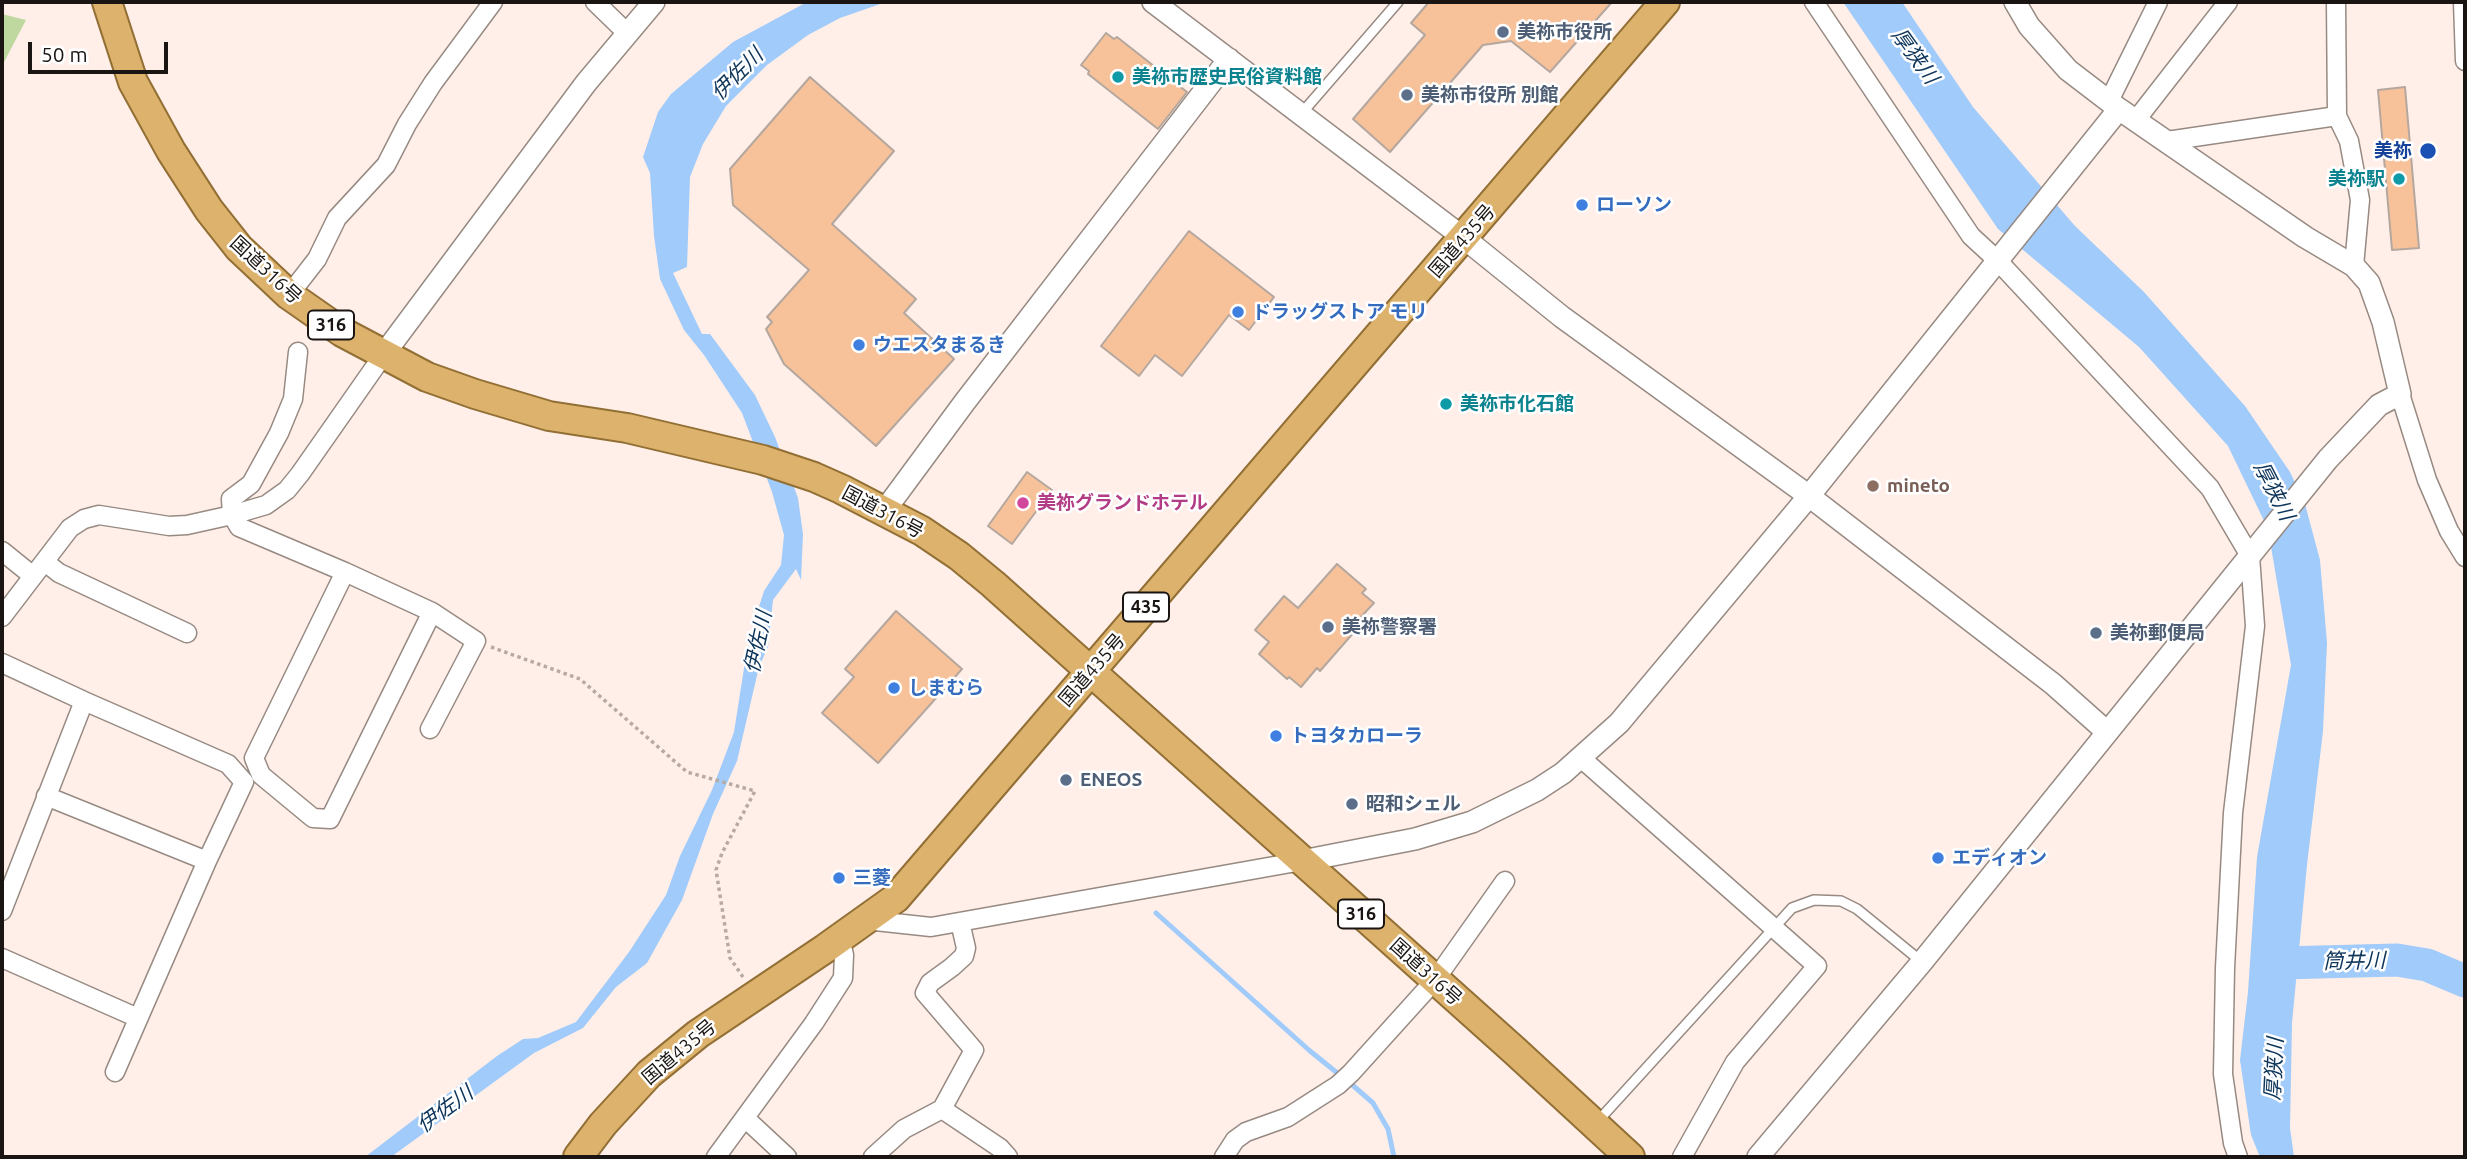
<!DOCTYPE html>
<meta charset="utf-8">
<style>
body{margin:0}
#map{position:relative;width:2467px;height:1159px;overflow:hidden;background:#ffefe8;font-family:Ubuntu,sans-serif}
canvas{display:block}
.frame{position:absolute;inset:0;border:4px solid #1a1513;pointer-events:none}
.scale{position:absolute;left:28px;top:42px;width:140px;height:32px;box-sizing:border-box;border:4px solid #1a1513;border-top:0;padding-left:9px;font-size:21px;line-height:24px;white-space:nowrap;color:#1a1513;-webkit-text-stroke:5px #fff;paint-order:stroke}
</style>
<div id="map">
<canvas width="2467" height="1159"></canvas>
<div class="frame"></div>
<div class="scale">50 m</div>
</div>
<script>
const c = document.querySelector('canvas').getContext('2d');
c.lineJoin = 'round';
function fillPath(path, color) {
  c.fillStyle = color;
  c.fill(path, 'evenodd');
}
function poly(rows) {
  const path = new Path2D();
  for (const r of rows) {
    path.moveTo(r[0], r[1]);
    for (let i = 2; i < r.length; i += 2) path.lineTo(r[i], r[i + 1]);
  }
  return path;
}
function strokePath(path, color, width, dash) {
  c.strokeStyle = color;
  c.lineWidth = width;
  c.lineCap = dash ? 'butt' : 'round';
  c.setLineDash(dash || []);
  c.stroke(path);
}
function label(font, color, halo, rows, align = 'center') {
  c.font = font + ' Ubuntu,"Noto Sans JP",sans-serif';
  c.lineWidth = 5;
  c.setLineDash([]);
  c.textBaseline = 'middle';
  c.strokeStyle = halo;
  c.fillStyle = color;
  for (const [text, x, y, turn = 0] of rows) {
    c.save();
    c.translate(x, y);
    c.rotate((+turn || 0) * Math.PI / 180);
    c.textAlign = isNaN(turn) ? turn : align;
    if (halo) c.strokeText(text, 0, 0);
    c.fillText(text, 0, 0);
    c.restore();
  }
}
fillPath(poly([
 [2,14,26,20,2,66]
]), '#bfd8a0');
fillPath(poly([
 [807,2,886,2,840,18,808,35,767,65,726,106,703,144,690,177,687,267,673,273,702,334,710,334,755,395,775,437,798,498,803,534,801,580,796,569,773,600,768,647,759,667,737,761,713,814,682,900,647,963,616,987,583,1028,534,1053,391,1157,365,1157,497,1056,523,1039,538,1038,576,1022,629,952,666,895,680,856,712,790,734,732,745,662,755,619,764,591,781,565,784,535,772,492,742,413,704,355,684,330,660,279,654,236,650,173,643,157,658,112,671,94,733,42],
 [1843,2,1902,2,1973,107,2075,226,2144,292,2245,406,2290,472,2305,504,2320,560,2327,643,2323,731,2307,865,2292,1023,2290,1128,2294,1157,2260,1157,2251,1135,2240,1060,2248,992,2257,857,2291,665,2268,529,2228,446,2139,347,1998,229]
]), '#a0cbfa');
strokePath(poly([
 [1156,913,1310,1051,1341,1076],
 [1349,1082,1373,1103,1388,1129,1394,1157]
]), '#a0cbfa', 5);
strokePath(poly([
 [2281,963,2397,960,2427,965,2465,981]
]), '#a0cbfa', 33);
const building = poly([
 [1429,2,1612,2,1550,72,1511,41,1483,45,1390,152,1353,119,1425,35,1411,23,1429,2],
 [1106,33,1114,39,1117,37,1187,92,1158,129,1088,74,1089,71,1081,65,1106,33],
 [810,77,894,151,832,224,916,299,904,313,954,359,876,446,784,364,766,329,772,322,767,317,809,270,733,205,730,169,810,77],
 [2405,87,2419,248,2392,250,2378,90,2405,87],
 [1189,231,1274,297,1249,330,1229,315,1182,376,1155,355,1139,376,1101,346,1189,231],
 [1027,472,1052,490,1012,544,988,526,1027,472],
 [1337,564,1366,589,1362,593,1374,603,1358,620,1362,623,1320,671,1317,668,1301,687,1289,677,1287,679,1259,654,1269,642,1255,630,1284,596,1298,608,1337,564],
 [896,611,962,669,878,763,822,713,854,677,845,669,896,611]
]);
fillPath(building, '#f7c19a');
strokePath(building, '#b4a79e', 2);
const service = poly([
 [1301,114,1398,2],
 [1598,1121,1792,908,1814,900,1841,901,1857,909,1922,962]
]);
const minor = poly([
 [595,2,626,32],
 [1814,2,1971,236,1997,260,2210,488,2250,556,2255,626,2233,813,2225,968,2223,1074,2233,1143,2238,1157],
 [2336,2,2337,116,2349,141,2360,200,2354,266],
 [2463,2,2465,61],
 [2109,101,2158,2],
 [2136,120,2228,2],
 [2167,141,2337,116],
 [289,295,317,259,337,218,386,165,407,124,433,83,493,2],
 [298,352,293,399,279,433,251,484,231,499,232,515,239,527,345,572,432,612,476,641,430,729],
 [2400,394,2427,480,2449,531,2465,557],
 [2,551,33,576],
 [45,562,59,573,187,633],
 [345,572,254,758,261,775,313,818,330,819,432,612],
 [2,617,70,528,84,519,99,515,169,526,187,525,232,515,266,505,287,490,300,474,384,354],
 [2,663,84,701,2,911],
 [84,701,228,764,244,782,207,861,115,1072],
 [1581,758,1817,966,1735,1062,1682,1157],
 [46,796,207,861],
 [866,920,931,927,1302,861],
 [960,922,966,948,964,956,952,967,930,983,925,993,974,1050,942,1109,1000,1148,1008,1157],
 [2,958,138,1018],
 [745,1118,787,1157],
 [716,1157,814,1023,843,978,844,955,840,938],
 [873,1157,904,1129,942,1109],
 [1224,1157,1235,1140,1246,1132,1288,1117,1338,1085,1351,1073,1435,980,1505,881]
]);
const tertiary = poly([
 [1153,2,1464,238,1562,317,1809,496,2053,684,2107,732],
 [384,354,586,83,654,2],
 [885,510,964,403,1229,59],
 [1302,861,1415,839,1472,822,1537,790,1563,773,1619,723,1809,496,2119,109],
 [1758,1157,1922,962,2328,459,2379,405,2400,394,2383,322,2369,283,2354,266,2305,237,2119,109,2068,70,2029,26,2015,2]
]);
const trunk = poly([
 [107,2,133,82,171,151,209,210,239,248,289,295,342,332,427,377,475,394,549,416,627,428,763,460,814,477,841,489,922,531,959,556,993,584,1515,1051,1630,1157],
 [578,1157,603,1124,649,1074,698,1034,826,948,896,898,1665,2]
]);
strokePath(service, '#978a83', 12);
strokePath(minor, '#978a83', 21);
strokePath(tertiary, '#978a83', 24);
strokePath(trunk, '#926f35', 32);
strokePath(poly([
 [491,647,580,679,687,772,755,791,722,853,716,870,730,958,743,977]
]), '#b7aaa5', 3.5, [3.5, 3.5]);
strokePath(service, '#fff', 9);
strokePath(minor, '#fff', 18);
strokePath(tertiary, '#fff', 21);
strokePath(trunk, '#dcb26c', 28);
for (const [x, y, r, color] of [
 [1503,32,7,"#5c6f8a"],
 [1118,77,7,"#0f9aa8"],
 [1407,95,7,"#5c6f8a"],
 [2428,151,9,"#1a4fb4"],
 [2399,179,7,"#0f9aa8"],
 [1582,205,7,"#3f7fe0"],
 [1238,312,7,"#3f7fe0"],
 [859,345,7,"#3f7fe0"],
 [1446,404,7,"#0f9aa8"],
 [1873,486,7,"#8d6e63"],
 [1023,503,7,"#d1479c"],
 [1328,627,7,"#5c6f8a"],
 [2096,633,7,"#5c6f8a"],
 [894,688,7,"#3f7fe0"],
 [1276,736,7,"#3f7fe0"],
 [1066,780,7,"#5c6f8a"],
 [1352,804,7,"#5c6f8a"],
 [1938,858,7,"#3f7fe0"],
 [839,878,7,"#3f7fe0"]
]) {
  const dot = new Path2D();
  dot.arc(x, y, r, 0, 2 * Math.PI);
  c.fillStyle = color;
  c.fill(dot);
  strokePath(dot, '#fff', 2.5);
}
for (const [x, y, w] of [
 [331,325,46],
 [1146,607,46],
 [1361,914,46]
]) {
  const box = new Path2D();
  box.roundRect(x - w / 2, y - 14.5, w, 29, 5);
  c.fillStyle = '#fff';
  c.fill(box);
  strokePath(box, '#1a1513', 2);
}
label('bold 18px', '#1a1513', null, [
 ["316",331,325],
 ["435",1146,607],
 ["316",1361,914]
]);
label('bold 19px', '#4e5e75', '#fff', [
 ["美祢市役所",1517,32],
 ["美祢市役所 別館",1421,95],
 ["美祢警察署",1342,627],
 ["美祢郵便局",2110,633],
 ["ENEOS",1080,780],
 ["昭和シェル",1366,804]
], 'left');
label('bold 19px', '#0d838f', '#fff', [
 ["美袮市歴史民俗資料館",1132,77],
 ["美祢駅",2385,179,"right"],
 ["美袮市化石館",1460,404]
], 'left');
label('bold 19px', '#164399', '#fff', [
 ["美祢",2412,151]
], 'right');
label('bold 19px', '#366cbe', '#fff', [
 ["ローソン",1596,205],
 ["ドラッグストア モリ",1252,312],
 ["ウエスタまるき",873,345],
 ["しまむら",908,688],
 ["トヨタカローラ",1290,736],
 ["エディオン",1952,858],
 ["三菱",853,878]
], 'left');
label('19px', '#1a1513', '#fff', [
 ["国道435号",1462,241,-49],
 ["国道316号",266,270,43],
 ["国道316号",883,512,28],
 ["国道435号",1092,670,-49],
 ["国道316号",1426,972,42],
 ["国道435号",679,1052,-40]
]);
label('bold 19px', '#785e54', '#fff', [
 ["mineto",1887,486]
], 'left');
label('bold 19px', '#b23c85', '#fff', [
 ["美祢グランドホテル",1037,503]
], 'left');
label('italic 21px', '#0e355a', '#fff', [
 ["厚狭川",1915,56,54],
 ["伊佐川",737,74,-45],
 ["厚狭川",2274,491,63],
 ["伊佐川",758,642,-78],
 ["筒井川",2354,961,-1],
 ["厚狭川",2274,1069,-87],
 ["伊佐川",445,1109,-36]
]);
</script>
